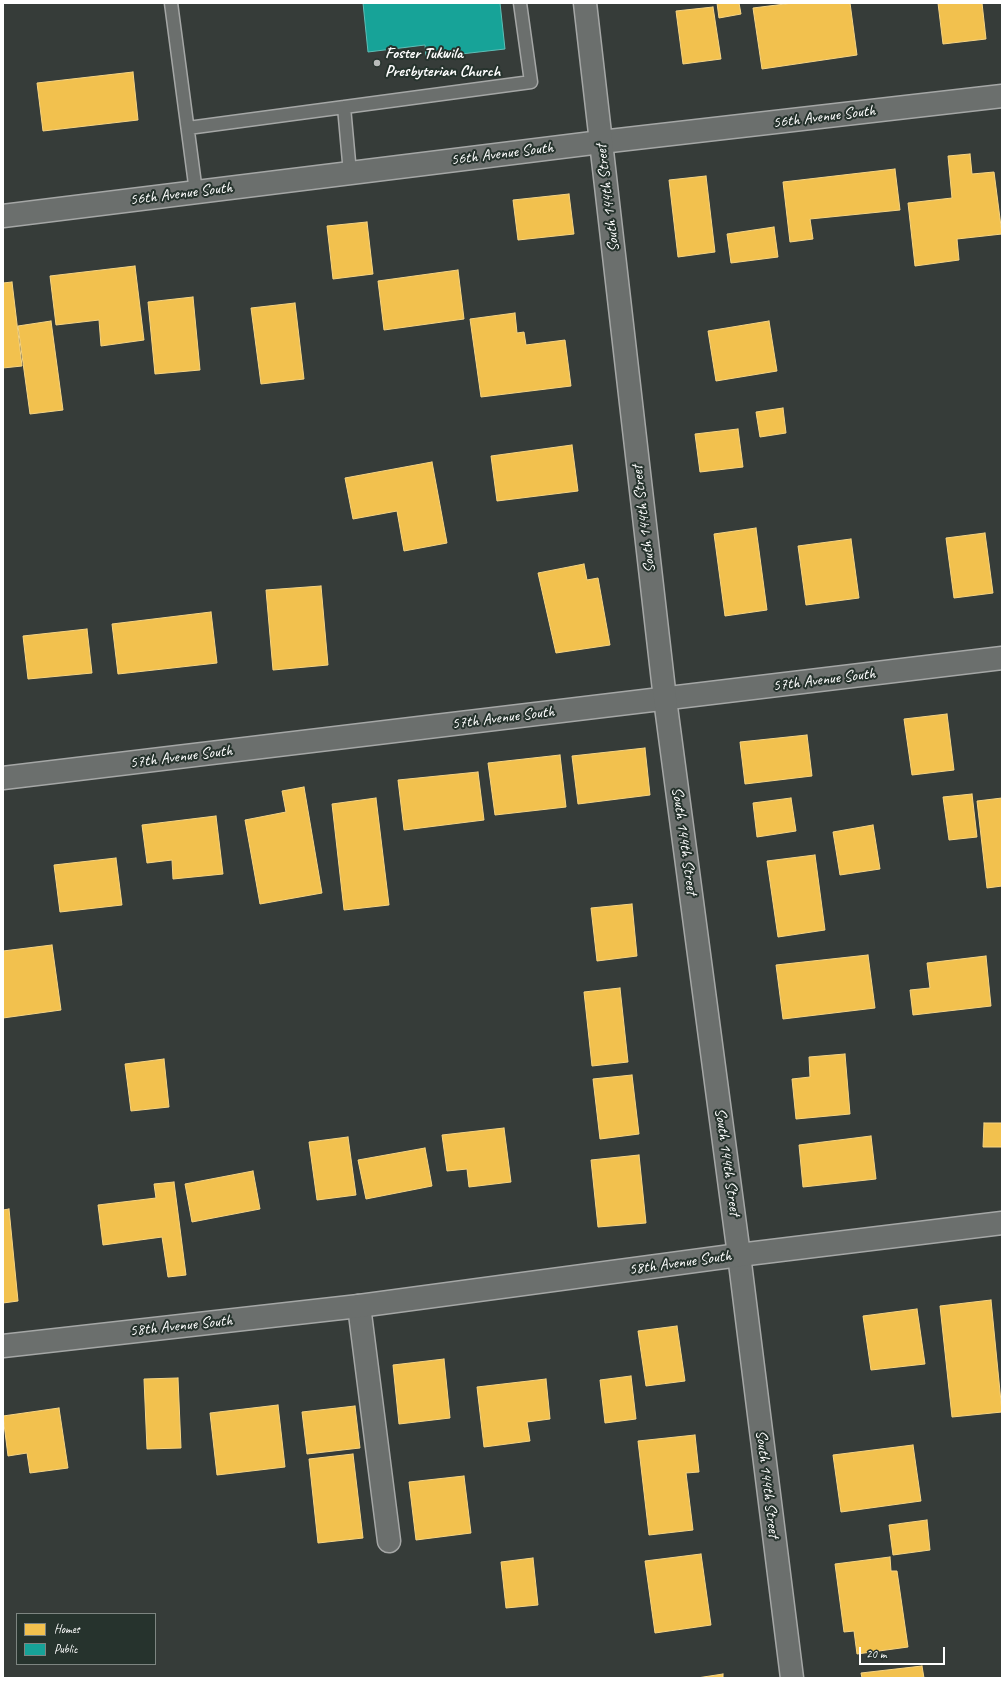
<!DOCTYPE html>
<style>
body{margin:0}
#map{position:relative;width:1005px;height:1681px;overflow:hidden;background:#363c39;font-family:Caveat,sans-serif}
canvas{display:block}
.frame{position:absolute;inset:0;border:4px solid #fff;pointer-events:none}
.legend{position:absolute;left:16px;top:1613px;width:140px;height:52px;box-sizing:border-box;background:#26332d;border:1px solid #7d8581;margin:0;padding:5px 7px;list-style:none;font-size:12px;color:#fff}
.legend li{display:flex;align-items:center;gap:8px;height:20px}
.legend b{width:20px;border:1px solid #7d8581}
.scale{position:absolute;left:859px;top:1647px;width:86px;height:18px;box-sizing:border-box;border:2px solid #fff;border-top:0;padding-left:5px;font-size:12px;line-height:14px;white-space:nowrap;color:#fff;-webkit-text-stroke:3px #26332d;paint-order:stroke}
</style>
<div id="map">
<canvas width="1005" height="1681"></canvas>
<div class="frame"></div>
<ul class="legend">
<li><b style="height:11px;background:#f2c14e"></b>Homes</li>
<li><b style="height:11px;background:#17a398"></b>Public</li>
</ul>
<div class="scale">20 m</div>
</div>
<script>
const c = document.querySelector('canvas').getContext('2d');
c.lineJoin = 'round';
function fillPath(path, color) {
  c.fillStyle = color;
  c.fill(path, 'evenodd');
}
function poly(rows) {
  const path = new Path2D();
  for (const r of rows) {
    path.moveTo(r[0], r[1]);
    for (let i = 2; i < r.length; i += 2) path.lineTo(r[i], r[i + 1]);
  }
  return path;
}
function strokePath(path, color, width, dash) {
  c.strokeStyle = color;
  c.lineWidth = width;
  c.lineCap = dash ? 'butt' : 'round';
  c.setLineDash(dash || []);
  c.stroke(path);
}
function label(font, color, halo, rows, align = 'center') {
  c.font = font + ' Caveat,sans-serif';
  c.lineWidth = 4;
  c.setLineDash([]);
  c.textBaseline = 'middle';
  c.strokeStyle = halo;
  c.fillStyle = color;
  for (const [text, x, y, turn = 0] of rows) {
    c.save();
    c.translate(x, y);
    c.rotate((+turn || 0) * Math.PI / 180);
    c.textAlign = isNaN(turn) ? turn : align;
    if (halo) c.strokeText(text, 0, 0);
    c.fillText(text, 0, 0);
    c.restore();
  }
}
const homes = poly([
 [717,3,739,3,741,14,719,18,717,3],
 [793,3,850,3,857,55,762,69,753,8,793,3],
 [938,3,982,3,986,39,943,44,938,3],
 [713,7,721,59,683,64,676,11,713,7],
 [133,72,138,120,43,131,37,83,133,72],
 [970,154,972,174,994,172,1002,234,957,239,959,260,915,266,908,203,952,198,948,156,970,154],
 [895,169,900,210,810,219,813,239,790,242,783,182,895,169],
 [706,176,715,252,678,257,669,180,706,176],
 [569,194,574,234,518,240,513,200,569,194],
 [367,222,373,274,333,279,327,226,367,222],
 [774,227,778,257,731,263,727,234,774,227],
 [135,266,144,340,101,346,99,320,56,325,50,276,135,266],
 [458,270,464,319,384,330,378,281,458,270],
 [12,282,22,366,3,368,3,283,12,282],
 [193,297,200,370,155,374,148,302,193,297],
 [295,303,304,379,261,384,251,308,295,303],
 [515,313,517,333,524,332,526,345,565,340,571,386,481,397,470,319,515,313],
 [51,321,63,410,30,414,18,326,51,321],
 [769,321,777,371,716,381,708,331,769,321],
 [783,408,786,433,760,437,756,412,783,408],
 [738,429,743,467,700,472,695,434,738,429],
 [572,445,578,491,497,501,491,456,572,445],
 [432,462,447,543,404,551,397,511,353,519,345,478,432,462],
 [756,528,767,610,725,616,714,534,756,528],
 [985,533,993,593,954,598,946,538,985,533],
 [851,539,859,598,806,605,798,546,851,539],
 [584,564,587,580,598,578,610,645,556,653,538,573,584,564],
 [321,586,328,665,273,670,266,590,321,586],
 [211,612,217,663,118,674,112,624,211,612],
 [87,629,92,673,28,679,23,636,87,629],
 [947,714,954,770,912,775,904,719,947,714],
 [807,735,812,776,745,784,740,742,807,735],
 [645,748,650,795,578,804,572,756,645,748],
 [560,755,566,807,495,815,488,763,560,755],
 [478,772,484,820,404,830,398,780,478,772],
 [304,787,322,893,260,904,245,820,286,812,282,791,304,787],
 [972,794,977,837,949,840,943,797,972,794],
 [376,798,389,905,344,910,332,804,376,798],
 [791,798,796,831,757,837,753,803,791,798],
 [1002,798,1002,886,987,888,977,801,1002,798],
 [216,816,223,874,173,879,172,860,147,863,142,825,216,816],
 [873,825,880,869,840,875,833,832,873,825],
 [815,855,825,930,778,937,767,861,815,855],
 [116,858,122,905,60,912,54,865,116,858],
 [632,904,637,956,597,961,591,908,632,904],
 [52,945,61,1010,3,1018,3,951,52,945],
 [868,955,875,1008,783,1019,776,965,868,955],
 [986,956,991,1006,913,1015,910,990,930,988,927,963,986,956],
 [620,988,628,1062,592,1066,584,992,620,988],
 [845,1054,850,1114,796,1119,792,1079,810,1077,809,1057,845,1054],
 [164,1059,169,1107,131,1111,125,1064,164,1059],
 [632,1075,639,1134,600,1139,593,1079,632,1075],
 [984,1123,1002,1123,1002,1147,983,1147,984,1123],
 [504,1128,511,1182,469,1187,467,1169,447,1171,442,1135,504,1128],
 [871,1136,876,1179,803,1187,799,1145,871,1136],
 [348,1137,356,1195,317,1200,309,1142,348,1137],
 [425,1148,432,1186,366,1199,358,1160,425,1148],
 [639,1155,646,1223,598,1227,591,1160,639,1155],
 [253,1171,260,1209,192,1222,185,1184,253,1171],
 [174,1182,186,1275,168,1277,162,1237,103,1245,98,1205,156,1198,154,1184,174,1182],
 [9,1209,18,1301,3,1303,3,1210,9,1209],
 [991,1300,1002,1412,952,1417,940,1306,991,1300],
 [917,1309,925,1364,871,1370,863,1316,917,1309],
 [677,1326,685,1381,646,1386,638,1331,677,1326],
 [444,1359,450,1418,399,1424,393,1365,444,1359],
 [631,1376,636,1419,605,1423,600,1380,631,1376],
 [178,1378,181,1448,147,1449,144,1379,178,1378],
 [546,1379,550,1419,527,1422,530,1441,484,1447,477,1387,546,1379],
 [278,1405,285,1467,217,1475,210,1413,278,1405],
 [355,1406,360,1448,307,1454,302,1412,355,1406],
 [59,1408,68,1468,30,1473,27,1453,8,1456,3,1416,59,1408],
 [695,1435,699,1472,686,1473,693,1530,649,1535,638,1441,695,1435],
 [913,1445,921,1501,841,1512,833,1455,913,1445],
 [353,1454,363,1538,318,1543,309,1459,353,1454],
 [464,1476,471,1533,416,1540,409,1482,464,1476],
 [927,1520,930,1550,893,1555,889,1525,927,1520],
 [701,1554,711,1625,655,1633,645,1561,701,1554],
 [890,1557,891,1571,897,1571,908,1647,857,1654,854,1631,844,1632,835,1564,890,1557],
 [533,1558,538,1605,506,1608,501,1562,533,1558],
 [922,1666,924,1678,862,1678,861,1673,922,1666],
 [723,1674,723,1678,697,1678,723,1674]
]);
fillPath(homes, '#f2c14e');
strokePath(homes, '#f6d483', 1);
const public = poly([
 [363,3,500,3,505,49,426,58,425,45,368,52,363,3]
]);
fillPath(public, '#17a398');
strokePath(public, '#5dbfb7', 1);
const service = poly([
 [171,3,196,192],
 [344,107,350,173],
 [188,128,531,82,520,3]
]);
const minor = poly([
 [3,216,601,142,1002,96],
 [3,778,1002,658],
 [739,1255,792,1678],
 [359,1306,389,1541]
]);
const tertiary = poly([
 [585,3,665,699,739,1255],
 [3,1346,359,1306,739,1255,1002,1223]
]);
strokePath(service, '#a5a7a6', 15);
strokePath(minor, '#a5a7a6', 25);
strokePath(tertiary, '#a5a7a6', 25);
strokePath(service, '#6b6f6d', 12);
strokePath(minor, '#6b6f6d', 22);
strokePath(tertiary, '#6b6f6d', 22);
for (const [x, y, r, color] of [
 [377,63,4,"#b9bbba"]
]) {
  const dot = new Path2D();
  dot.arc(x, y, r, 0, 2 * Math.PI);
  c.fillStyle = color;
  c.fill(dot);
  strokePath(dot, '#26332d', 1.5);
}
label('bold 16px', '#fff', '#26332d', [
 ["Foster Tukwila",385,54],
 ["Presbyterian Church",385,72]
], 'left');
label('16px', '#fff', '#26332d', [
 ["56th Avenue South",824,117,-7],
 ["56th Avenue South",502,154,-7],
 ["56th Avenue South",181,194,-7],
 ["South 144th Street",608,198,-97],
 ["South 144th Street",644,519,-97],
 ["57th Avenue South",824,680,-7],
 ["57th Avenue South",503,718,-7],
 ["57th Avenue South",181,757,-7],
 ["South 144th Street",684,841,82],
 ["South 144th Street",727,1162,82],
 ["58th Avenue South",680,1263,-8],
 ["58th Avenue South",181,1326,-6],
 ["South 144th Street",767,1484,83]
]);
</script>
